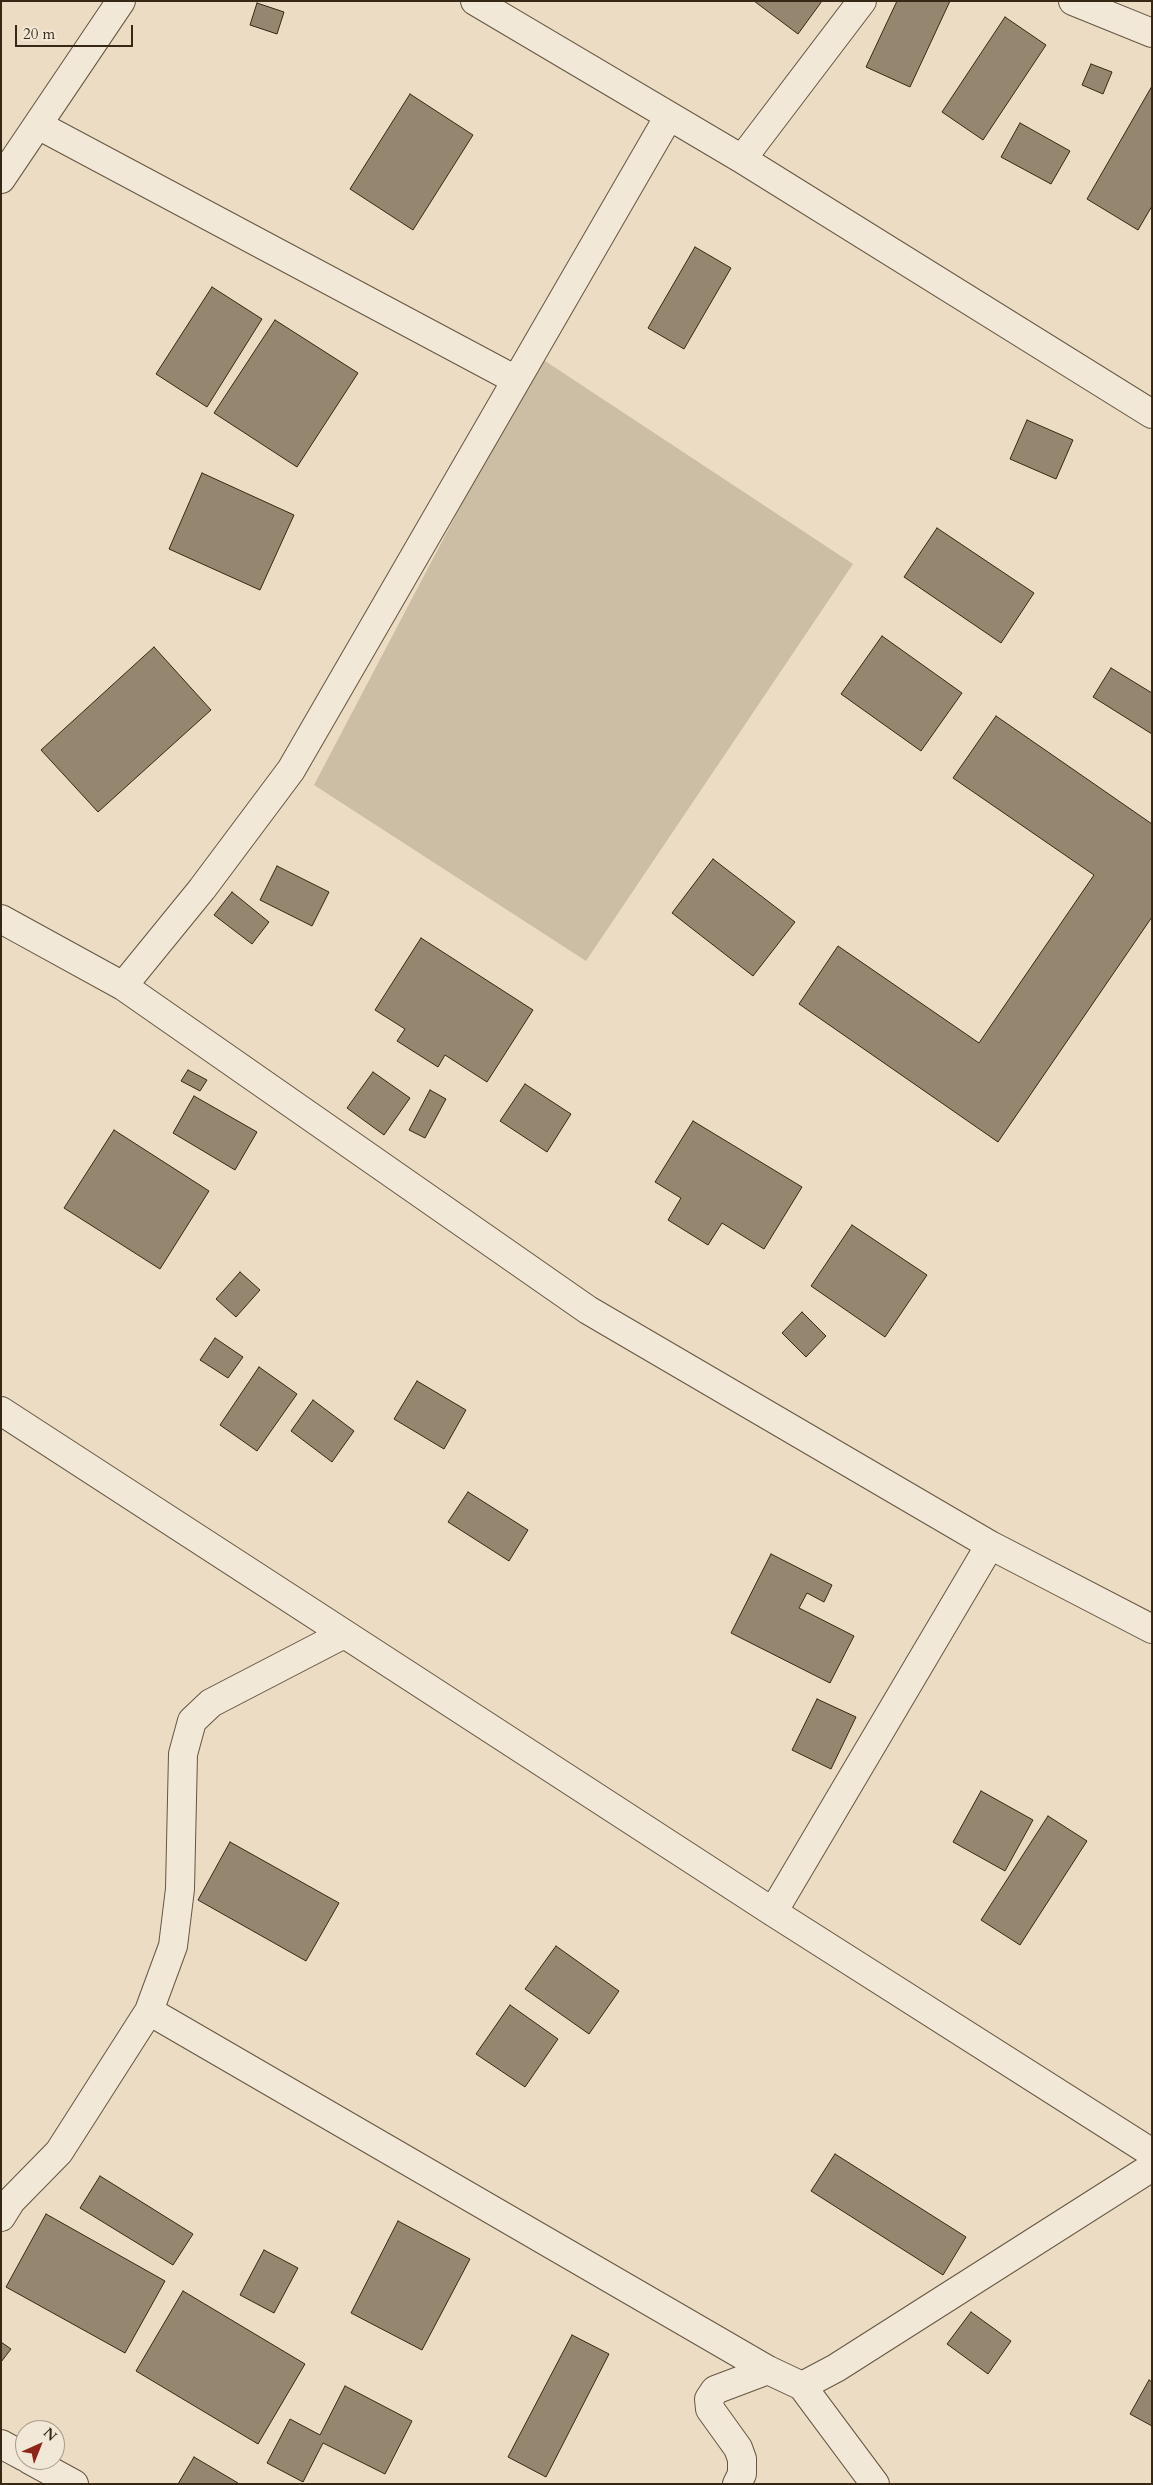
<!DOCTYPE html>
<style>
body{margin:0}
#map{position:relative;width:1153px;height:2485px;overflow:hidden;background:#ebdcc3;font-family:Cardo,serif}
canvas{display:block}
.frame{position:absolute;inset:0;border:2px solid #372815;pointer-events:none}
.north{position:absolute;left:15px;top:2420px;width:50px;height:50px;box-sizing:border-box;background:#f2e8d8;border:1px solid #a79b8a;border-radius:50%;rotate:44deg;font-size:14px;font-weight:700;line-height:20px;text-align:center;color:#372815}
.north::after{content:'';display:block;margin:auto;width:18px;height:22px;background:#8f2418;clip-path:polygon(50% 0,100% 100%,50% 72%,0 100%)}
.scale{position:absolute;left:15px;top:25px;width:118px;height:22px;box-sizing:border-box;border:2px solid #372815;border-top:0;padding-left:6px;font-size:15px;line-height:18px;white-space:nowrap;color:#372815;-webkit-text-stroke:4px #f2e8d8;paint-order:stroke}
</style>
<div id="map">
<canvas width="1153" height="2485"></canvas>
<div class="frame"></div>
<div class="north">N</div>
<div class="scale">20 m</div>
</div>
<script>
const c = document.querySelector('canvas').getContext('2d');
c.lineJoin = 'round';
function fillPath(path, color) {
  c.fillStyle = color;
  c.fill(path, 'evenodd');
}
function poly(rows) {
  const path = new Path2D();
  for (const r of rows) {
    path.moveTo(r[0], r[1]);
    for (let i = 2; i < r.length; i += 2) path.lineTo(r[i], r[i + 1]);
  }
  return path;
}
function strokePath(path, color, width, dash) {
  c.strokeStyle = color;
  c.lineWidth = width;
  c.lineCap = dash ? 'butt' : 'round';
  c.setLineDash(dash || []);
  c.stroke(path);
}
fillPath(poly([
 [539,357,853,564,586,961,314,785]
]), '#ccbda5');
const building = poly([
 [754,1,822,1,798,34,754,1],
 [897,1,950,1,910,87,866,67,897,1],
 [257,3,284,12,277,34,250,25,257,3],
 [1005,17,1046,45,983,140,942,112,1005,17],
 [1091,64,1112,72,1103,94,1082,85,1091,64],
 [1152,86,1152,206,1138,230,1087,199,1152,86],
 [410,94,473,135,413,230,350,189,410,94],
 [1020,123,1070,151,1051,184,1001,157,1020,123],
 [695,247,731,268,684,349,648,328,695,247],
 [212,287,262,319,207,407,156,374,212,287],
 [275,320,358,373,297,467,214,413,275,320],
 [1027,420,1073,440,1056,479,1010,459,1027,420],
 [202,473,294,515,260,590,169,549,202,473],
 [937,528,1034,593,1001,643,904,577,937,528],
 [882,636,962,693,921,751,841,694,882,636],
 [154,647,211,710,98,812,41,750,154,647],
 [1111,668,1152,693,1152,734,1093,697,1111,668],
 [996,716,1152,824,1152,917,998,1142,799,1004,838,946,979,1043,1094,875,953,778,996,716],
 [713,859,795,922,753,976,672,913,713,859],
 [277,866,329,892,312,926,260,900,277,866],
 [232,892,269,922,252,944,214,915,232,892],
 [421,938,533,1010,487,1082,445,1055,438,1067,397,1041,405,1029,375,1010,421,938],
 [188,1070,207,1080,200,1091,181,1081,188,1070],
 [373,1072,410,1098,384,1135,347,1108,373,1072],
 [525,1084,571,1114,547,1152,500,1121,525,1084],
 [430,1090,446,1099,425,1138,409,1130,430,1090],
 [194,1096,257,1132,235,1170,173,1133,194,1096],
 [693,1121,802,1187,764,1249,722,1223,708,1245,668,1220,681,1198,655,1182,693,1121],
 [114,1130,209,1191,160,1269,64,1208,114,1130],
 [852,1225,927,1275,885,1337,811,1286,852,1225],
 [240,1272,260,1290,236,1317,216,1299,240,1272],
 [802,1312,826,1336,806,1357,782,1333,802,1312],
 [215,1338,243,1357,228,1378,200,1360,215,1338],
 [259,1367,297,1394,257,1451,220,1425,259,1367],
 [417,1381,466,1410,444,1449,394,1419,417,1381],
 [313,1400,354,1431,332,1462,291,1431,313,1400],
 [468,1492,528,1530,509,1561,448,1522,468,1492],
 [771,1554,832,1585,824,1602,807,1593,799,1608,854,1636,830,1683,731,1633,771,1554],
 [817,1699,856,1717,831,1769,792,1750,817,1699],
 [981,1791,1033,1820,1005,1871,953,1842,981,1791],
 [1048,1816,1087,1841,1020,1945,981,1920,1048,1816],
 [230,1842,339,1903,306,1961,198,1900,230,1842],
 [556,1946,619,1991,589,2034,525,1989,556,1946],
 [510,2005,558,2039,525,2087,476,2054,510,2005],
 [835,2154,966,2237,943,2275,811,2191,835,2154],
 [100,2176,193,2234,173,2265,80,2208,100,2176],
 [46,2214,165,2281,125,2353,6,2287,46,2214],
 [398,2221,470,2259,422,2350,351,2313,398,2221],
 [264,2250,298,2268,274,2313,240,2295,264,2250],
 [183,2291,305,2364,258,2444,136,2371,183,2291],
 [971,2312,1011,2341,988,2374,947,2344,971,2312],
 [572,2335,609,2354,546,2477,508,2457,572,2335],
 [1,2342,11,2349,1,2362,1,2342],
 [1149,2380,1152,2382,1152,2426,1130,2414,1149,2380],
 [345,2386,412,2421,385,2474,323,2443,303,2482,267,2463,290,2419,320,2435,345,2386],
 [194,2457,238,2483,237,2484,178,2484,194,2457]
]);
fillPath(building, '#95866f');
strokePath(building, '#372815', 1);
const minor = poly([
 [475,1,742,159,1152,414],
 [1073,1,1152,33],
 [38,125,516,380],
 [742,159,862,1],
 [1,179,121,1],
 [1,919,123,986,202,889,291,770,669,116],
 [123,986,588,1310,990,1545,1152,1629],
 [1,1411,773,1912,1152,2153],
 [773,1912,990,1545],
 [149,2011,768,2370,802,2386,836,2368,1152,2167],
 [1,2217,11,2201,59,2152,149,2011,173,1946,180,1889,183,1754,192,1721,211,1703,344,1634],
 [802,2386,875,2484],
 [1,2444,25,2457],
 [30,2460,74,2484],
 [737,2484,742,2474,742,2459,738,2448,710,2409,709,2399,715,2390,768,2370]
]);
strokePath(minor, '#645540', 30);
strokePath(minor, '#f2e8d8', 28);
</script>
